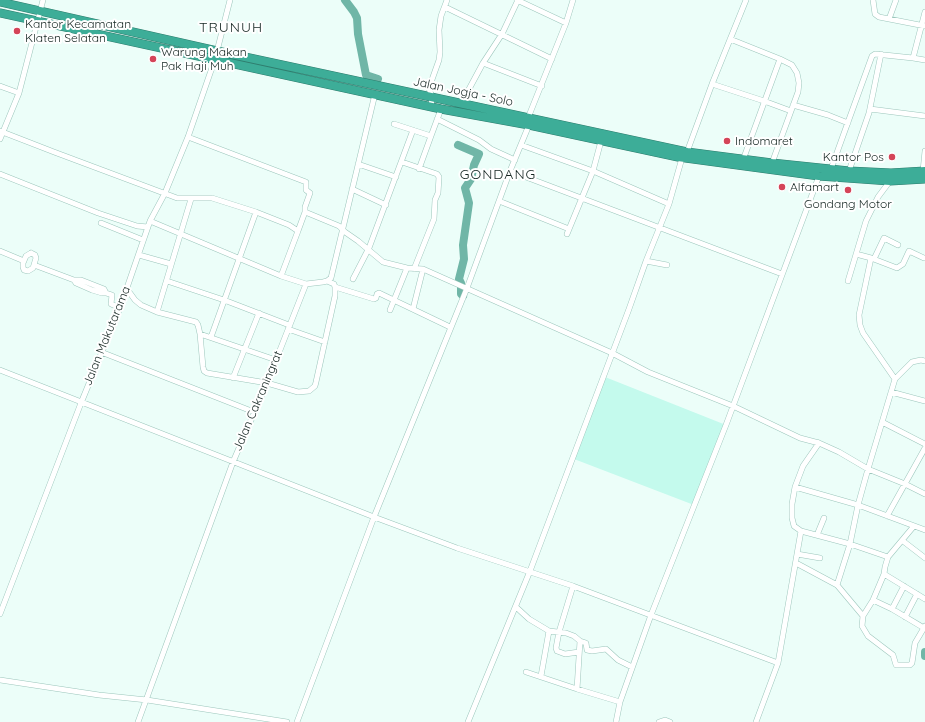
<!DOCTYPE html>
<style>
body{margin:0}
canvas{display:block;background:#ecfef9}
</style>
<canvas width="925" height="722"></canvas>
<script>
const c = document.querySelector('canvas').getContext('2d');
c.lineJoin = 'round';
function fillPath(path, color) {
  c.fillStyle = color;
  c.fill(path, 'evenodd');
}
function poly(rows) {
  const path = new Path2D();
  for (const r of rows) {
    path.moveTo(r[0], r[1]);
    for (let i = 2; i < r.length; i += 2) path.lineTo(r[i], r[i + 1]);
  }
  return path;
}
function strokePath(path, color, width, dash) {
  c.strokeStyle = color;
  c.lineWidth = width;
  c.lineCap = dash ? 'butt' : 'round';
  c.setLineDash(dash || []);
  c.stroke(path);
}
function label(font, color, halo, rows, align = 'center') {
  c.font = font + ' Quicksand,sans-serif';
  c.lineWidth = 4;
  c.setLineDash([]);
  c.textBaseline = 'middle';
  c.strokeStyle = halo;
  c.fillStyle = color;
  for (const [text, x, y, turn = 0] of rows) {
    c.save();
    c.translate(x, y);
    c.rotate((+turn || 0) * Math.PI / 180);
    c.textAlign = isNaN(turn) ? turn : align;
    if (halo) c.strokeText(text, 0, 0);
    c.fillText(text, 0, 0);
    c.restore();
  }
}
fillPath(poly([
 [605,377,726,425,694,505,574,459]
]), '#c4faed');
strokePath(poly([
 [345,0,354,12,357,18,358,34,366,75,378,79],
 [458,145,479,154,474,165,471,179,465,188,469,203,463,245,464,259,459,279,461,283,461,294,463,296],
 [925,652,925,656]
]), '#70b6a7', 8);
const minor = poly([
 [517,0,566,23],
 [873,0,875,14,879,17,925,26],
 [445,7,552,59],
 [925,12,913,58,925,60],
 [889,19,896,0],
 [730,39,780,59,792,65,797,73,799,83,798,92,772,163],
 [483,63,542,86],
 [712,84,764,101,791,111],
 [0,86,19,93],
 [461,104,483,63,502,34,518,0],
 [793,105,828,115,848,123],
 [431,106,432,98,429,88,439,60,440,52,439,30,441,16,447,0],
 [870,109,925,116],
 [528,118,566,23,573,0],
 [437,119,479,140,491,149,515,160],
 [394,124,431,136,441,109],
 [0,131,54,152,177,198,212,198,256,212,289,225,298,231,305,212,310,214,339,226,345,232,358,241,383,262,407,268,423,269,612,353,648,372,733,406,800,438,819,443,839,452,868,469,905,484,925,494],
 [188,137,306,182,306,190,310,193,305,207,305,212],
 [0,139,19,93,43,0],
 [521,145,593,171,669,204],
 [687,152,712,84,746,0],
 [743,160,780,59],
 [402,162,437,174,439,177,438,193,435,200,434,219,414,269],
 [358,164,396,177],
 [419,169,431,136],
 [831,169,872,56,875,54,913,58],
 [510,171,782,274],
 [849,171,869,113,881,54],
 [923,171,925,151],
 [0,174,98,213,137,226,148,227],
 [352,189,386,205],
 [499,201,569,229],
 [150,221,281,276,306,284],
 [101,223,143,240],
 [567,234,593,171,601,141],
 [0,251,24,261],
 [31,253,35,255,36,258,33,268,28,271,24,270,23,267,23,263,26,256,31,253],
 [856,254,871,258,859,315,860,325,863,333,895,379,912,362,921,360,925,361],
 [139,255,171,264],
 [871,258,897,268,903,264,909,251,924,258],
 [874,259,884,238,898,245],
 [646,261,667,265],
 [34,265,74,280,76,283,92,290,102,293,106,293],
 [281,276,298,231],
 [353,279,369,248,413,130],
 [74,280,81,280,104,289,106,293,112,295,111,304,120,308],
 [167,281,224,300,289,325],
 [848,281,866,221,878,197,890,181],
 [335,287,374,299,376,298,377,294,379,293,450,327],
 [127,289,135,300,141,305,157,312,196,322,198,325,200,334,203,367,204,371,207,373,267,383,298,392,309,391,315,386,316,382,335,296,335,287,334,284,327,281],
 [413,309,423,269],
 [390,310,407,268],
 [157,312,191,199],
 [288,329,325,342],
 [200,334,276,360],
 [211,337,256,212],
 [101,352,254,412],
 [0,370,374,517,457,548,573,586,778,663],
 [233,378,259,313],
 [891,392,925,401],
 [882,422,925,444],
 [819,443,803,466,795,487,792,504,792,518,794,526,801,531,850,544,888,557],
 [795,487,858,505,925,530],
 [887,516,925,448],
 [914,526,888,557,885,567,884,574,873,600,863,616,862,626,868,636,893,655,896,665,910,665,912,663,915,643,925,626],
 [817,535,824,518],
 [903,541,925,558],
 [797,554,820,558],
 [796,563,837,585,863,616],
 [884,574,925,599],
 [837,585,850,544,858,505,868,469,895,379],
 [573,586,559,632,556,648,557,651,565,654,579,652],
 [873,600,892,609,924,628],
 [516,607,529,619,549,631,566,633,574,636,580,641,577,689],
 [892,609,904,586],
 [0,614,81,403,120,308,150,221,165,193,188,137,215,59,230,0],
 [905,617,917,594],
 [580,641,586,643,587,650,592,651,606,649,618,660,632,667],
 [526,672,577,689,620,702],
 [541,676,549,631],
 [0,680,99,695,147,700,287,722],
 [138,722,233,462,267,383,306,284,323,282,327,281,331,278,375,94],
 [297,722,374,517,467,288,510,171,529,125],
 [468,722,530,571,629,309,646,261,669,204,682,158],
 [616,722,620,702,651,615,726,425,819,176],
 [659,722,665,720,670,722],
 [756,722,778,663,801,531]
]);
const highway = poly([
 [0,2,217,51,687,152,772,163,849,171,891,173,925,171],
 [0,13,441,109,529,125,678,157,819,176,890,181,925,179]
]);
strokePath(minor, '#9cc6bc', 6);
strokePath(highway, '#2f7d6e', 9);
strokePath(minor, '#fff', 5);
strokePath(highway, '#3dad98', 8);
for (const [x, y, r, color] of [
 [17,31,4,"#d44458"],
 [153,59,4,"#d44458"],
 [727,141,4,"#d44458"],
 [892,157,4,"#d44458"],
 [782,187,4,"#d44458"],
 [848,190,4,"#d44458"]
]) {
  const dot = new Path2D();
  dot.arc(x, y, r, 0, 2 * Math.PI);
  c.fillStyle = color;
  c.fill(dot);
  strokePath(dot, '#fff', 1.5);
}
label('12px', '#142521', '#fff', [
 ["Kantor Kecamatan",25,24],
 ["Klaten Selatan",25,38],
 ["Warung Makan",161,52],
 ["Pak Haji Muh",161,66],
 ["Indomaret",735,141],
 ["Kantor Pos",884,157,"right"],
 ["Alfamart",790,187],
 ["Gondang Motor",848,204,"center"]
], 'left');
label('12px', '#142521', '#fff', [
 ["Jalan Jogja - Solo",463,92,12],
 ["Jalan Makutarama",107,336,-68],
 ["Jalan Cakraningrat",258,401,-67]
]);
c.letterSpacing = '1px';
label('14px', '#142521', '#fff', [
 ["TRUNUH",231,28],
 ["GONDANG",498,175]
]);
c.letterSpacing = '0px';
</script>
